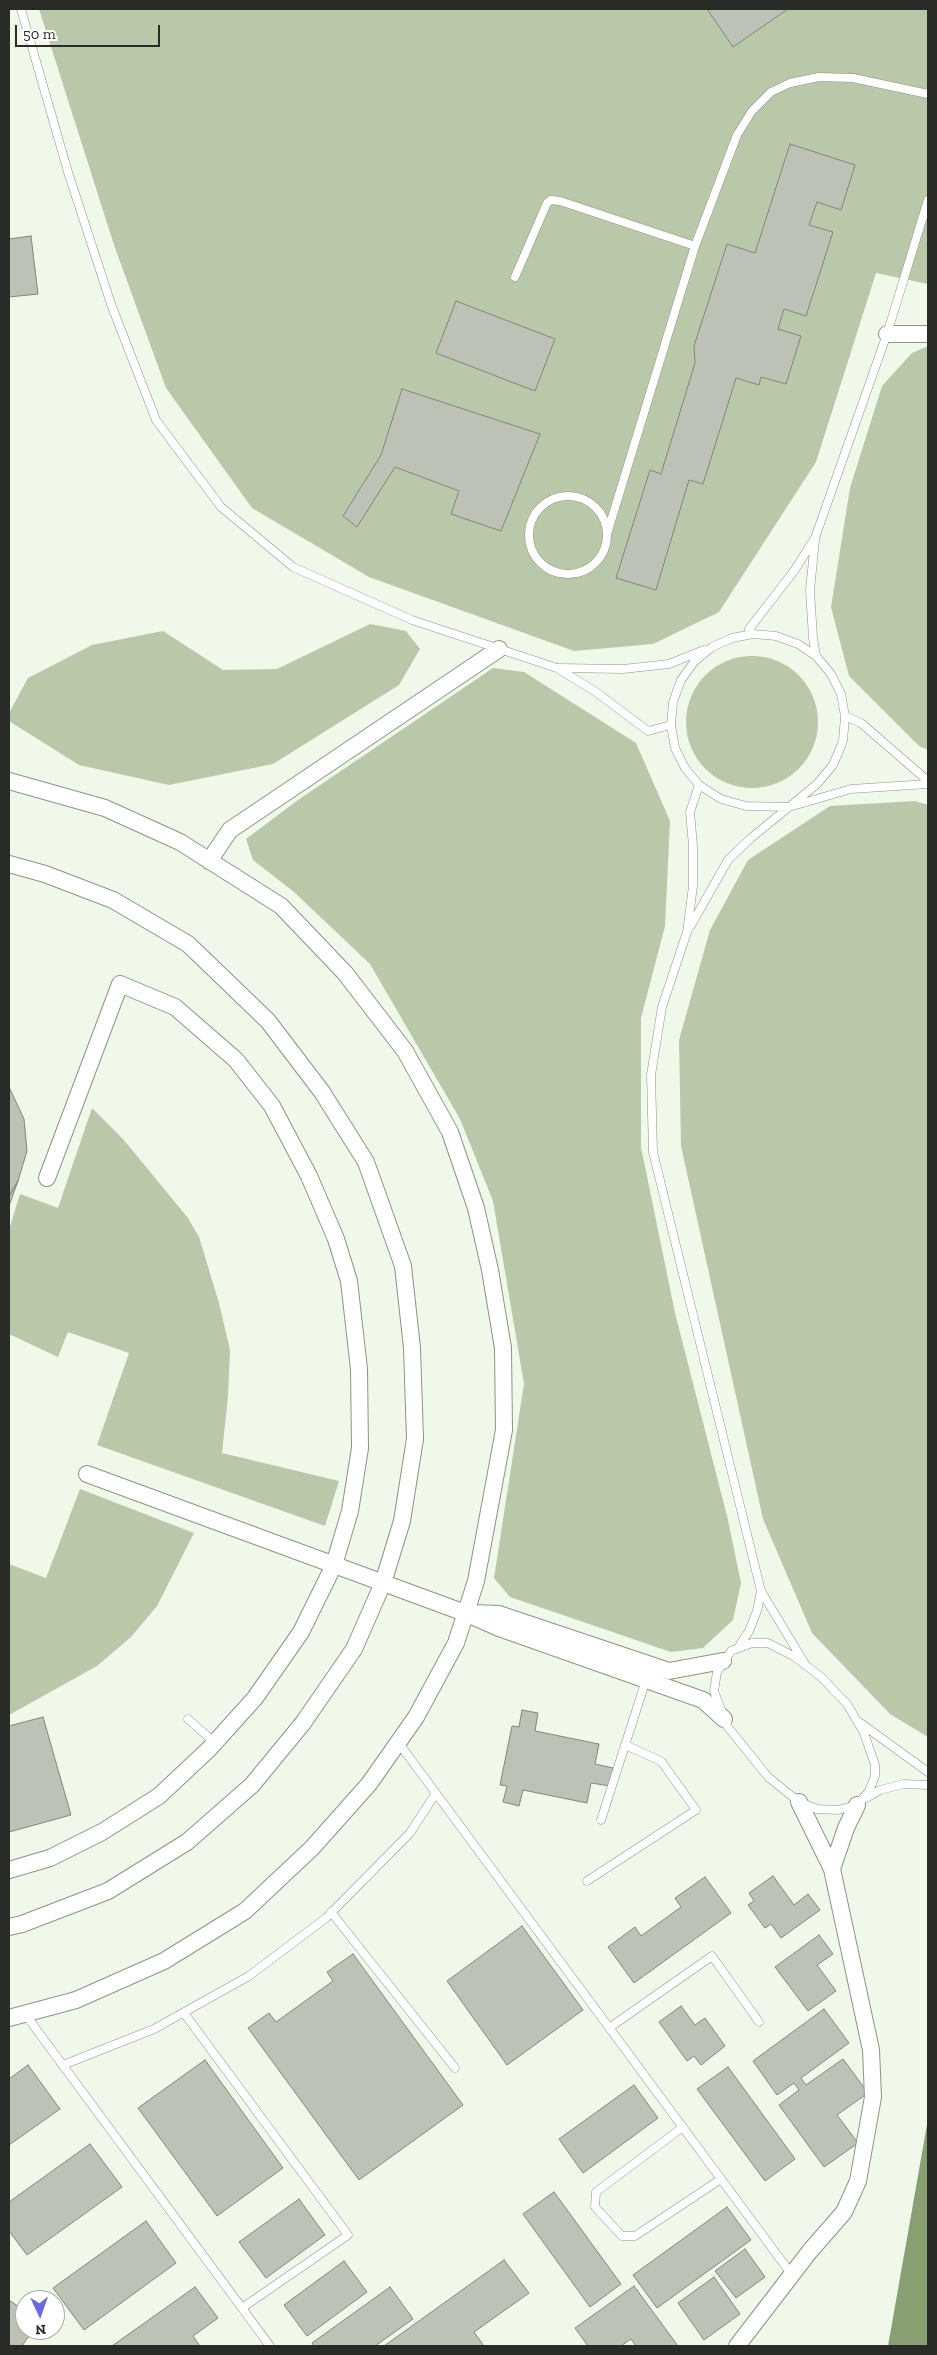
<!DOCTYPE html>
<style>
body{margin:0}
#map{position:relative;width:937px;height:2355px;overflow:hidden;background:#f0f8ea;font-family:"Zilla Slab",serif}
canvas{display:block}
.frame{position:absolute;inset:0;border:10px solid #292b26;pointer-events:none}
.north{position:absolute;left:15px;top:2290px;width:50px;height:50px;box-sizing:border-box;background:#fff;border:1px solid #a9aaa8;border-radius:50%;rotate:177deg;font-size:14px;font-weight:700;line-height:20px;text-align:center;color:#292b26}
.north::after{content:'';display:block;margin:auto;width:18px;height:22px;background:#6c69e3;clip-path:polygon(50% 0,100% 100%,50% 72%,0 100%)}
.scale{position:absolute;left:15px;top:25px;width:145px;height:22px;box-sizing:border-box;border:2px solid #292b26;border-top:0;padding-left:6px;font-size:15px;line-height:18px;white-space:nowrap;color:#292b26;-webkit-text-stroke:4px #fff;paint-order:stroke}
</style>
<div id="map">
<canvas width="937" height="2355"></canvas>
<div class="frame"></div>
<div class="north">N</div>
<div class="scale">50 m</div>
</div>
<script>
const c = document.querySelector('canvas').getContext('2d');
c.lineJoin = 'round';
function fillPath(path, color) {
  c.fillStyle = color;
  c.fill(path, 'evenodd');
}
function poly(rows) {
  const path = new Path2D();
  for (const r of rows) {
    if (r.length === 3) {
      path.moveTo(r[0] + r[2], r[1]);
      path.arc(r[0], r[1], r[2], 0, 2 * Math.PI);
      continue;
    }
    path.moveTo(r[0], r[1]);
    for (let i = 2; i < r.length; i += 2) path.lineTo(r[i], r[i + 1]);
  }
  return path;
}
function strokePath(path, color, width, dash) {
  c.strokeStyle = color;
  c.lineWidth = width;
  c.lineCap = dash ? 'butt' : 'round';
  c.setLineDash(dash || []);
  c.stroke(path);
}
fillPath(poly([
 [39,9,928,9,928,284,876,273,816,462,719,612,653,644,574,651,369,577,252,508,166,388,114,245],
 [928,346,928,750,919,746,849,676,831,607,850,488,882,386,912,353],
 [370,624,406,631,420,649,399,685,273,764,169,785,79,765,9,721,9,713,28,678,92,645,163,631,223,670,277,669],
 [752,722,66],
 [493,668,524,672,636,743,670,821,665,926,641,1018,641,1147,675,1313,728,1520,741,1583,733,1620,703,1648,671,1652,510,1597,494,1578,524,1384,493,1201,460,1119,370,964,294,892,253,860,246,839,298,800],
 [915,801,928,805,928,1737,890,1714,812,1633,763,1519,681,1146,679,1040,710,930,748,860,830,806],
 [92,1108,123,1139,188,1218,199,1237,219,1303,230,1350,228,1396,222,1453,339,1481,325,1526,97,1445,129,1353,68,1332,58,1357,9,1334,9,1230,20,1194,58,1208],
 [80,1489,194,1533,157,1606,131,1637,97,1666,9,1715,9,1564,46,1578]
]), '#b8c8a9');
fillPath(poly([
 [928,2119,928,2346,888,2346]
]), '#889f72');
const building = poly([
 [707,9,788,9,733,47,707,9],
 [790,144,855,165,841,210,817,202,809,225,833,232,806,316,784,309,778,329,801,336,786,384,761,377,759,385,736,378,703,484,689,480,656,590,616,578,650,470,661,474,695,363,694,346,727,244,755,253,790,144],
 [31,236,38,294,9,297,9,239,31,236],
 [456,301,555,339,535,391,436,353,456,301],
 [402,389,540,434,501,531,451,514,459,491,395,467,357,527,343,516,381,455,402,389],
 [9,1087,24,1119,27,1151,18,1181,9,1196,9,1087],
 [18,1181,9,1206,9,1196,18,1181],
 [522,1710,538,1713,535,1731,599,1744,595,1764,613,1768,610,1786,591,1783,587,1803,523,1790,519,1806,503,1802,507,1786,500,1785,512,1726,519,1727,522,1710],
 [43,1717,71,1815,9,1832,9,1726,43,1717],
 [773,1876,794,1905,808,1894,820,1910,781,1938,771,1924,765,1928,748,1905,754,1901,749,1893,773,1876],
 [705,1877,731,1913,634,1983,608,1947,635,1927,641,1936,681,1907,675,1898,705,1877],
 [522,1926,583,2010,507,2065,447,1981,522,1926],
 [819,1935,833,1954,817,1965,836,1991,808,2011,775,1967,819,1935],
 [353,1954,463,2105,359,2180,248,2028,269,2013,276,2022,333,1981,327,1972,353,1954],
 [681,2006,695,2025,705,2018,725,2046,701,2065,694,2056,687,2061,659,2022,681,2006],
 [824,2009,849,2043,801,2078,806,2085,843,2059,868,2093,837,2115,858,2143,824,2167,779,2105,799,2090,794,2083,777,2095,753,2061,824,2009],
 [205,2060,283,2168,217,2216,138,2108,205,2060],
 [28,2065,60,2109,9,2145,9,2079,28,2065],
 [728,2067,795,2159,765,2181,697,2089,728,2067],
 [634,2085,658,2118,583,2173,559,2139,634,2085],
 [90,2144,122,2187,27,2255,9,2231,9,2202,90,2144],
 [554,2192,621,2284,590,2307,523,2214,554,2192],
 [299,2199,325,2235,266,2278,239,2242,299,2199],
 [727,2207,751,2240,657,2308,633,2275,727,2207],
 [146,2221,176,2263,84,2330,53,2288,146,2221],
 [745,2249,765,2277,736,2298,715,2271,745,2249],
 [504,2260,529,2293,474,2332,484,2346,384,2346,504,2260],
 [344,2261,367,2292,307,2336,284,2305,344,2261],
 [714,2277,740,2314,704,2340,678,2303,714,2277],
 [634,2286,678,2346,636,2346,631,2339,621,2346,588,2346,575,2328,634,2286],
 [195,2287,218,2318,193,2336,200,2346,112,2346,195,2287],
 [390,2287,413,2319,375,2346,314,2346,312,2343,390,2287],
 [9,2300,25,2311,25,2330,33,2330,22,2346,9,2346,9,2300]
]);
fillPath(building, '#bcc3b6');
strokePath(building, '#81877b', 1);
const lane = poly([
 [21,9,68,172,111,304,156,420,221,507,293,567,412,620,557,668,596,692,648,731,671,725],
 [515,277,547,203,551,200,560,201,695,246],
 [568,535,39],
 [607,534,695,246,737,135,752,111,771,92,790,83,819,77,853,78,928,94],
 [815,540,810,590,813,638,816,656],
 [753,634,776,636,798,644,816,656,831,674,841,694,845,716,843,741,833,765,817,784,789,807,746,806,721,799,699,785,685,768,675,748,671,725,673,702,681,680,694,662,712,647,732,638,753,634],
 [753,634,749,629,794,571,815,538,887,334,928,200],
 [558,668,623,669,669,664,704,650],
 [845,716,861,723,928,781],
 [699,785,690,812,693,846,693,886,687,932,662,1007,651,1075,653,1152,761,1591,805,1664],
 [690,927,728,860,751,838,789,807,851,789,928,784],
 [752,1643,768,1643,795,1657,821,1677,847,1704,864,1733,875,1765,875,1776,869,1791,857,1805,838,1810,817,1809,799,1802,768,1777,727,1726,714,1691,717,1672,731,1651,752,1643],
 [738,1648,749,1631,757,1611,761,1591],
 [188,1719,215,1743],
 [859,1722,928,1772],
 [398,1742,792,2275],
 [866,1798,880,1790,904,1784,928,1785],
 [601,1820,646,1680],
 [587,1881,696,1810,661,1761,625,1745],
 [331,1912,455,2068],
 [184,2013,348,2235,242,2308],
 [25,2014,270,2346],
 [609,2028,712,1956,759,2022],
 [63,2065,154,2029,249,1976,326,1918,410,1833,436,1793],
 [683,2127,596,2192,595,2207,622,2236,635,2236,721,2179]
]);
const street = poly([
 [887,334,928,334],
 [9,781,105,808,180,842,281,906,345,973,405,1051,450,1132,476,1208,490,1270,503,1348,504,1430,476,1581,456,1643,416,1717,369,1784,312,1848,245,1911,164,1961,76,2000,9,2018],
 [209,861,230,830,499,649],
 [9,864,45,874,113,900,188,944,268,1021,322,1092,366,1162,403,1266,412,1348,415,1439,402,1521,383,1583,354,1649,303,1723,252,1785,187,1842,108,1891,22,1924,9,1927],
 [87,1474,465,1613,499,1628,703,1700,724,1719],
 [473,1613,499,1614,669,1671,723,1661],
 [832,1869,846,1828,857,1805],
 [9,1870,50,1858,102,1832,159,1796,209,1749,255,1698,301,1632,334,1565,350,1511,360,1448,359,1369,349,1281,336,1239,309,1176,272,1106,236,1060,175,1007,120,984,47,1178],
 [737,2346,810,2251,844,2212,858,2181,873,2097,871,2050,832,1869,799,1802]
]);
strokePath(lane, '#8d9487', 9);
strokePath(street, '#8d9487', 18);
strokePath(lane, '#fff', 8);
strokePath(street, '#fff', 16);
</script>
